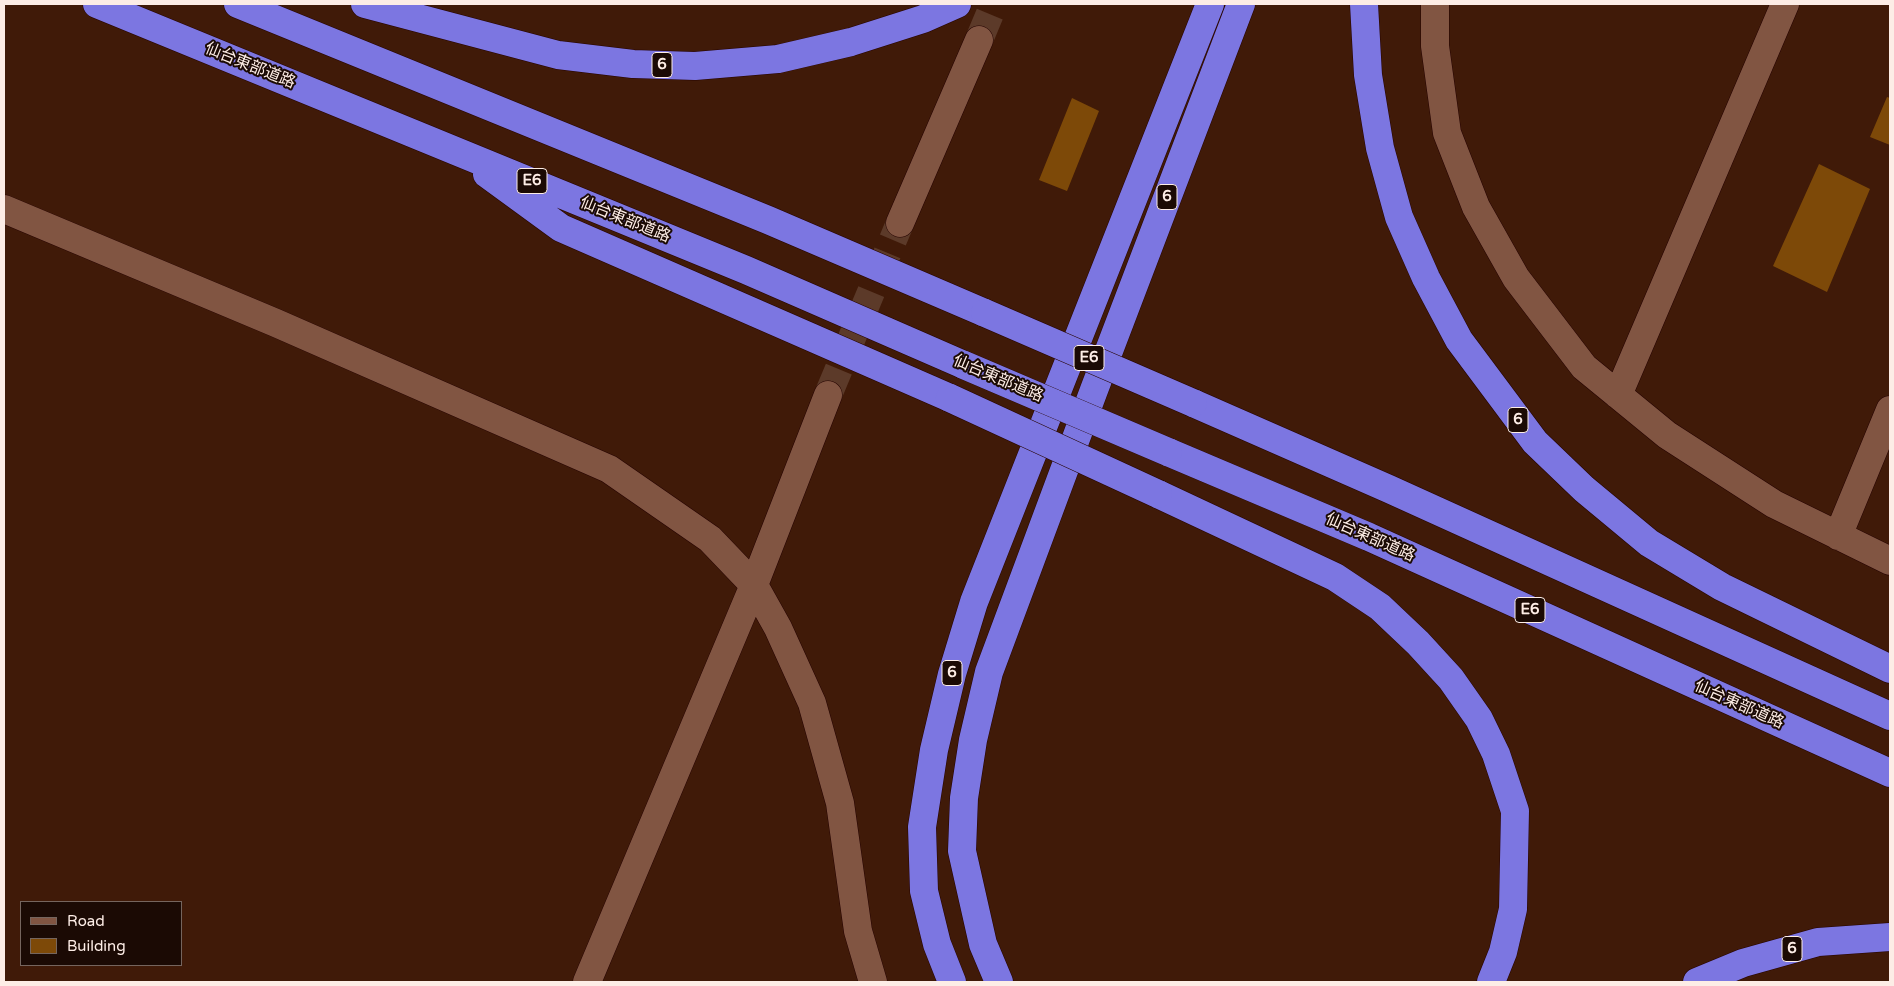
<!DOCTYPE html>
<meta charset="utf-8">
<style>
body{margin:0}
#map{position:relative;width:1894px;height:986px;overflow:hidden;background:#401a08;font-family:"Varela Round",sans-serif}
canvas{display:block}
.frame{position:absolute;inset:0;border:5px solid #fdede6;pointer-events:none}
.legend{position:absolute;left:20px;top:901px;width:162px;height:65px;box-sizing:border-box;background:#1b0a04;border:1px solid #75655e;margin:0;padding:6px 9px;list-style:none;font-size:15px;color:#fdede6}
.legend li{display:flex;align-items:center;gap:10px;height:25px}
.legend b{width:25px;border:1px solid #75655e}
</style>
<div id="map">
<canvas width="1894" height="986"></canvas>
<div class="frame"></div>
<ul class="legend">
<li><b style="height:6px;background:#815542"></b>Road</li>
<li><b style="height:14px;background:#7d4908"></b>Building</li>
</ul>
</div>
<script>
const c = document.querySelector('canvas').getContext('2d');
c.lineJoin = 'round';
function fillPath(path, color) {
  c.fillStyle = color;
  c.fill(path, 'evenodd');
}
function poly(rows) {
  const path = new Path2D();
  for (const r of rows) {
    path.moveTo(r[0], r[1]);
    for (let i = 2; i < r.length; i += 2) path.lineTo(r[i], r[i + 1]);
  }
  return path;
}
function strokePath(path, color, width, dash) {
  c.strokeStyle = color;
  c.lineWidth = width;
  c.lineCap = dash ? 'butt' : 'round';
  c.setLineDash(dash || []);
  c.stroke(path);
}
function label(font, color, halo, rows, align = 'center') {
  c.font = font + ' "Varela Round","Noto Sans JP",sans-serif';
  c.lineWidth = 4;
  c.setLineDash([]);
  c.textBaseline = 'middle';
  c.strokeStyle = halo;
  c.fillStyle = color;
  for (const [text, x, y, turn = 0] of rows) {
    c.save();
    c.translate(x, y);
    c.rotate((+turn || 0) * Math.PI / 180);
    c.textAlign = isNaN(turn) ? turn : align;
    if (halo) c.strokeText(text, 0, 0);
    c.fillText(text, 0, 0);
    c.restore();
  }
}
fillPath(poly([
 [1887,97,1890,98,1890,145,1870,137],
 [1072,98,1099,111,1067,191,1039,180],
 [1819,164,1870,189,1827,292,1773,266]
]), '#7d4908');
strokePath(poly([
 [979,40,994,4],
 [828,395,900,223]
]), '#5c3a29', 28, [28, 14]);
const minor = poly([
 [1435,4,1435,46,1447,133,1476,207,1516,278,1584,367,1667,435,1774,504,1890,561],
 [4,209,276,323,609,469,710,539,754,585,778,628,812,703,840,803,858,931,873,982],
 [900,223,979,40],
 [1618,395,1785,4],
 [1838,536,1890,410],
 [587,982,754,585,828,395]
]);
const highway = poly([
 [97,4,746,270,964,365],
 [238,4,768,220,985,313],
 [365,4,558,55,633,64,695,66,778,59,851,42,923,19,957,4],
 [1364,4,1368,75,1380,148,1399,217,1426,278,1459,340,1535,442,1584,489,1649,543,1722,587,1890,669],
 [487,174,561,228,950,398],
 [1193,403,1389,489,1890,716],
 [1168,452,1369,537,1890,773],
 [1158,494,1335,577,1380,607,1418,643,1451,679,1479,719,1496,754,1515,811,1513,909,1503,952,1491,982],
 [952,982,937,944,924,891,922,827,934,750,952,674,974,602,1210,4],
 [999,982,983,944,962,851,964,798,973,740,989,672,1094,390,1241,4],
 [1697,982,1743,963,1818,942,1890,937]
]);
strokePath(minor, '#250300', 29);
strokePath(highway, '#250300', 29);
strokePath(minor, '#815542', 28);
strokePath(highway, '#7c76e1', 28);
const highwayBridge = poly([
 [985,313,1193,403],
 [964,365,1168,452],
 [950,398,1158,494]
]);
strokePath(highwayBridge, '#250300', 29, []);
strokePath(highwayBridge, '#7c76e1', 28);
for (const [x, y, w] of [
 [662,65,20],
 [532,181,30],
 [1167,197,20],
 [1089,358,30],
 [1518,420,20],
 [1530,610,30],
 [952,673,20],
 [1792,949,20]
]) {
  const box = new Path2D();
  box.roundRect(x - w / 2, y - 12.5, w, 25, 4);
  c.fillStyle = '#1b0a04';
  c.fill(box);
  strokePath(box, '#fdede6', 1);
}
label('bold 15px', '#fdede6', null, [
 ["6",662,65],
 ["E6",532,181],
 ["6",1167,197],
 ["E6",1089,358],
 ["6",1518,420],
 ["E6",1530,610],
 ["6",952,673],
 ["6",1792,949]
]);
label('16px', '#fdede6', '#1b0a04', [
 ["仙台東部道路",250,66,22],
 ["仙台東部道路",625,220,22],
 ["仙台東部道路",998,379,23],
 ["仙台東部道路",1370,538,24],
 ["仙台東部道路",1739,705,24]
]);
</script>
